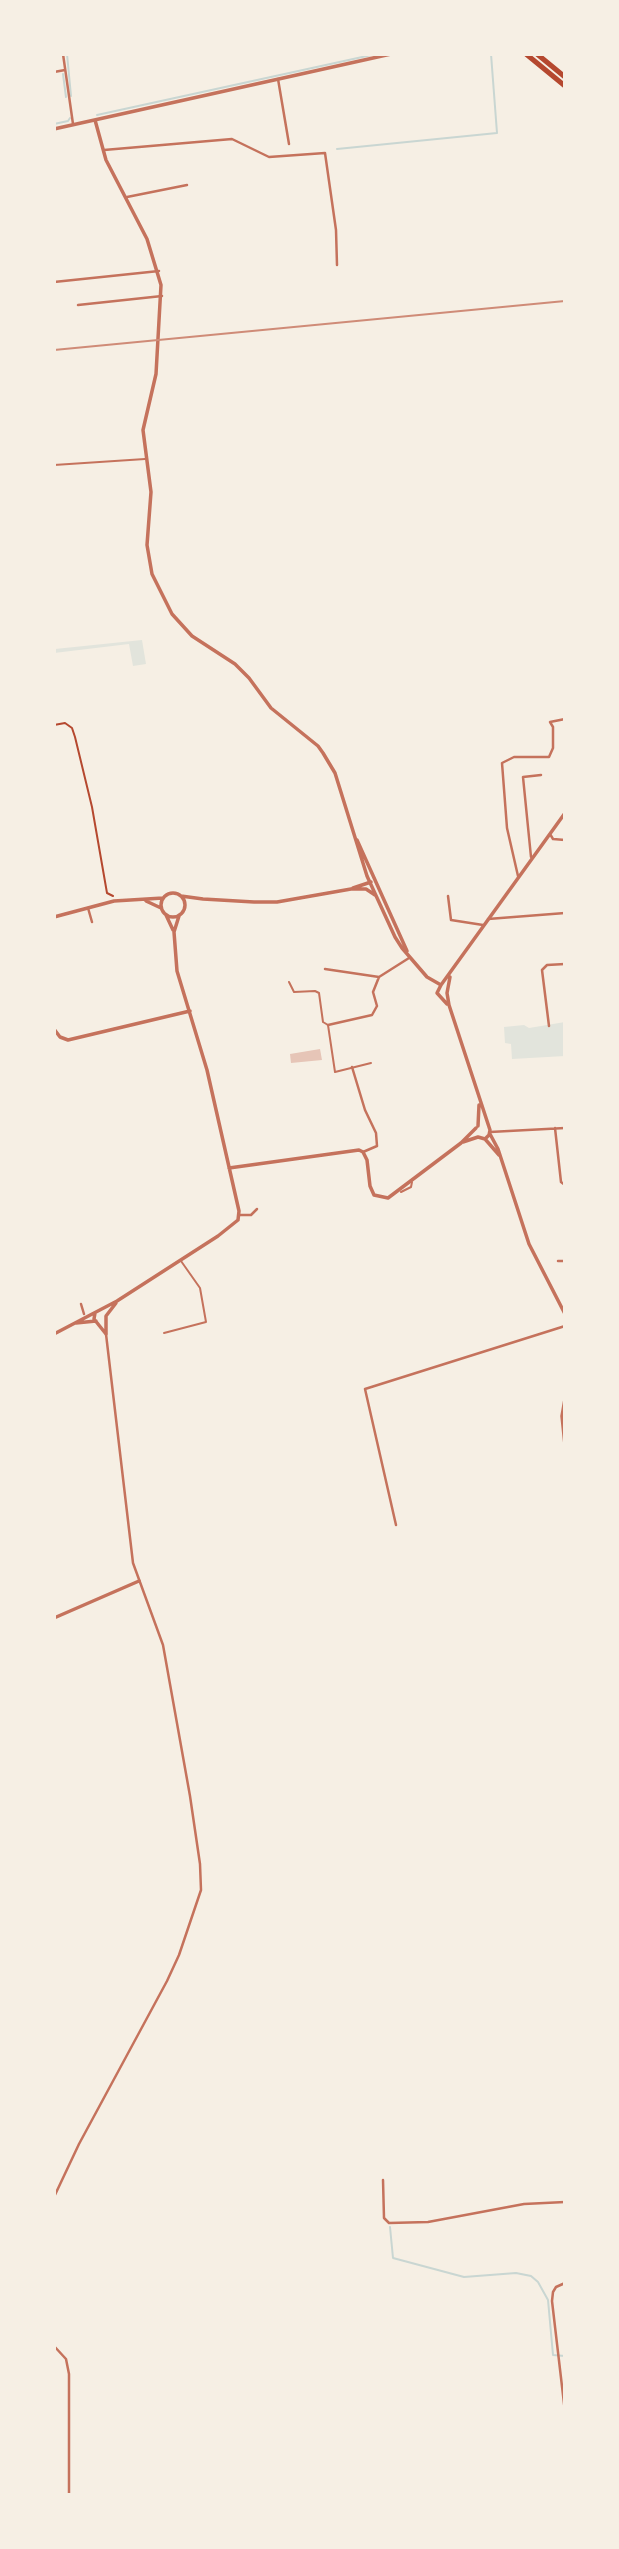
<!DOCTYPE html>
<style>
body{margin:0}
#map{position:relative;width:619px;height:2549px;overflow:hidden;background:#f6efe4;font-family:"Source Sans 3",sans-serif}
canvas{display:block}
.frame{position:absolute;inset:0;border:56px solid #f6efe4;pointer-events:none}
</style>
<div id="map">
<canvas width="619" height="2549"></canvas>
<div class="frame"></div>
</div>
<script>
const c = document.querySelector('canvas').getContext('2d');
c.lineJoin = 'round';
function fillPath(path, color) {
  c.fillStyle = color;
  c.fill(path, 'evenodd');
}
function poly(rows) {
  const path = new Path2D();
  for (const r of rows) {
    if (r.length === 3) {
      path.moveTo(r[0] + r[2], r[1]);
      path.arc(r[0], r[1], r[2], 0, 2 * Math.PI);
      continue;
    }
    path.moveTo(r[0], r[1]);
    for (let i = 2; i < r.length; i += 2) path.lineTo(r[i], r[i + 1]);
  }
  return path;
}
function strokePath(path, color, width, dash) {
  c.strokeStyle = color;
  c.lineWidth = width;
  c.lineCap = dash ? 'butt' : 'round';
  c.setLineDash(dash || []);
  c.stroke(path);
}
fillPath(poly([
 [54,619,55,649,142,640,146,664,133,666,129,644,54,653],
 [565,1022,565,1056,512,1059,511,1044,505,1043,504,1027,524,1025,529,1028]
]), '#e2e4dc');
strokePath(poly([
 [67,54,71,96],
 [63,74,66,97],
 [97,115,376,54],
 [54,124,68,121,70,118],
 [337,149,497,133,491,54],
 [390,2227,393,2258,464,2277,516,2273,531,2276,538,2282,548,2300,553,2355,565,2356]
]), '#c9d6d2', 2);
fillPath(poly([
 [320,1049,322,1060,291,1063,290,1054]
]), '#e6c5b7');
strokePath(poly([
 [54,725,65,723,72,728,75,737,92,807,107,893,113,896]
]), '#b5482f', 2);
strokePath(poly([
 [54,465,145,459],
 [289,982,294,992,315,991,319,993,323,1022,328,1025,335,1072,371,1063],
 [401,1192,411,1187,412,1182],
 [164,1333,206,1322,200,1288,181,1261]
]), '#c5725c', 2);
strokePath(poly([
 [81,1304,84,1314]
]), '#c5725c', 2.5);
strokePath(poly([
 [63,54,73,124],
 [54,72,65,70],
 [278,79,289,144],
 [104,150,232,139,269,157,325,153,336,230,337,265],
 [127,197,187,185],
 [54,282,159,271],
 [78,305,162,296],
 [550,834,553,839,565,840],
 [531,857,523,777,541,775],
 [518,876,507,828,502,763,514,757,549,757,553,748,553,727,550,722,565,719],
 [448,896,451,920,483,925],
 [88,908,92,922],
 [488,919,565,913],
 [325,969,379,977],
 [328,1025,372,1015,377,1006,373,992,379,977,409,958],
 [549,1026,542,970,547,965,565,964],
 [352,1067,365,1110,376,1133,377,1146,363,1152],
 [555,1128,561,1182,565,1185],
 [490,1132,565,1128],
 [239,1215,251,1215,257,1209],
 [558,1261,565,1261],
 [396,1525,365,1389,565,1326],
 [383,2180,384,2218,389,2223,428,2222,524,2204,565,2202],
 [54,2197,79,2144,167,1981,179,1955,201,1890,200,1864,190,1796,163,1645,133,1563,106,1334],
 [565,2283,556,2287,553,2292,552,2301,565,2412],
 [54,2346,66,2359,69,2374,69,2495]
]), '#c5725c', 2.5);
strokePath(poly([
 [95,120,106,160,147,239,161,285,156,374,143,430,151,492,147,545,152,574,172,614,192,636,235,664,249,678,271,708,318,746,323,753,335,773,367,876,395,937,402,948,427,977,441,985],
 [54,129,391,54],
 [357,840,407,951],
 [353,888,371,882],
 [173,905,12],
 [181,896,203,899,254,902,277,902,351,889,366,889,375,895],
 [146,901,161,908],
 [166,915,173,930],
 [54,917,114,901,163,898],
 [450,977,447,993,449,1005,490,1130,489,1135,485,1139],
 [441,985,565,813],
 [441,985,437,993,447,1004],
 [54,1029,60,1037,68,1040,190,1011],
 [478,1126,479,1105],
 [490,1134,498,1149,529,1244,565,1314],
 [478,1137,485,1139,499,1155],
 [463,1142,478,1137],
 [229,1168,359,1150,363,1152,367,1160,370,1186,374,1195,388,1198,461,1143,476,1128],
 [95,1313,94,1319,106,1334],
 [106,1316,116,1303],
 [106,1316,106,1334],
 [76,1323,96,1321],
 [54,1334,117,1301,218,1236,238,1220,239,1211,207,1070,177,971,174,932,179,916],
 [565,1399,562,1416,565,1445],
 [54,1618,139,1581]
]), '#c5725c', 3.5);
strokePath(poly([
 [526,54,565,86],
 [537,54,565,77]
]), '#b5482f', 5);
strokePath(poly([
 [54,350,565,301]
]), '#cf8b77', 2);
</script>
